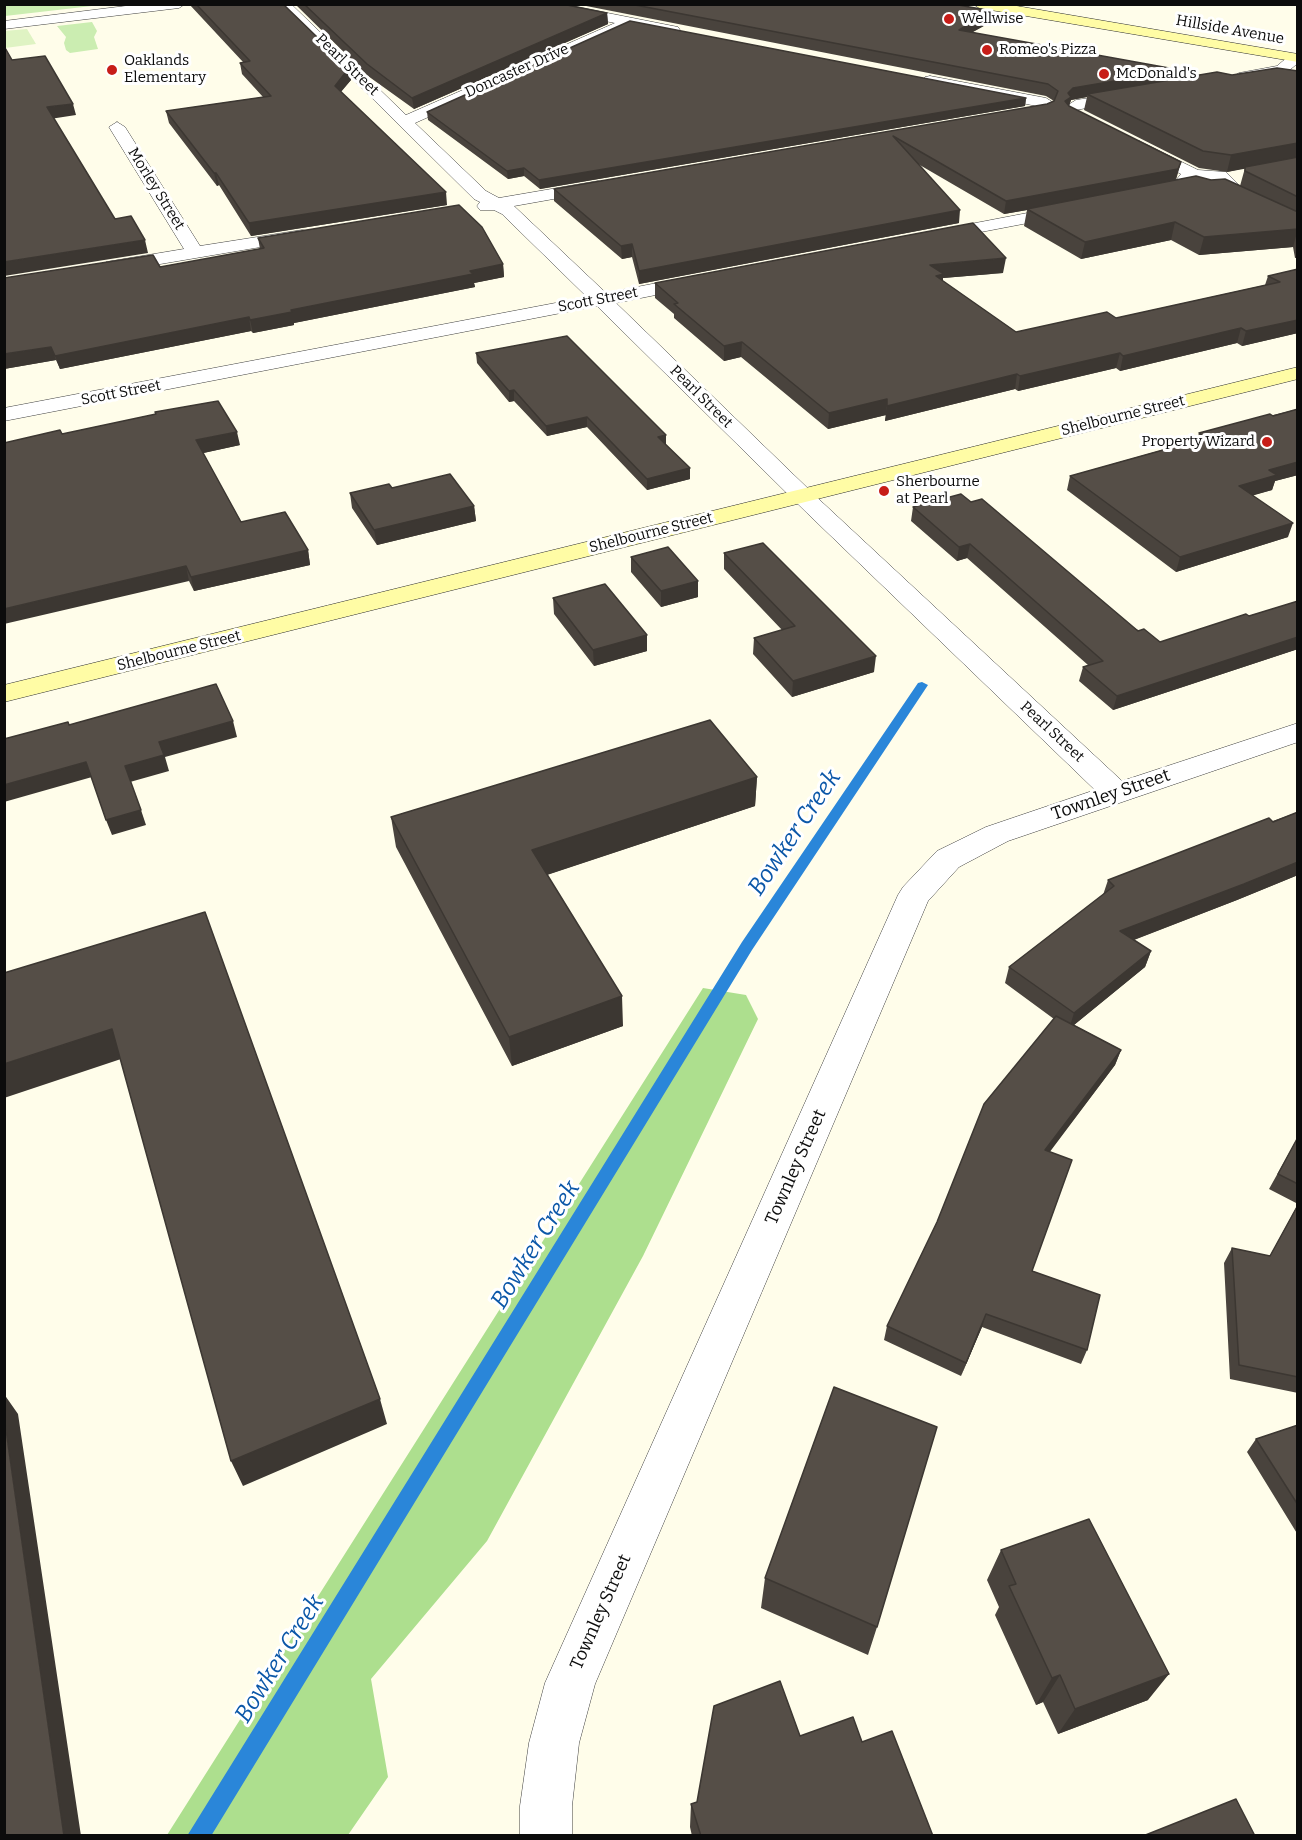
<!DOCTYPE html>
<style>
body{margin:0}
#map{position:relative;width:1302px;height:1840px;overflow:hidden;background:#fffdea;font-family:Bitter,serif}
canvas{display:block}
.frame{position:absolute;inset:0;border:6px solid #0c0c0c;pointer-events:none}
</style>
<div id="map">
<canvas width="1302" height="1840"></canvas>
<div class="frame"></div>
</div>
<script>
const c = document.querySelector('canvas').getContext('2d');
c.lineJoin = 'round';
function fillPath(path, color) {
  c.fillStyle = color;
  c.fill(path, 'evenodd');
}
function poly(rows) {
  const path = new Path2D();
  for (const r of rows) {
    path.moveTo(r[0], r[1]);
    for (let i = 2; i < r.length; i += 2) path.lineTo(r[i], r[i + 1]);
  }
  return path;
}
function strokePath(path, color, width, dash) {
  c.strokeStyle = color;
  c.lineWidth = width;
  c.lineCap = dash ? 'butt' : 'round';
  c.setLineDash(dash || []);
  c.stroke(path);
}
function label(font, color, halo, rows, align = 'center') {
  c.font = font + ' Bitter,serif';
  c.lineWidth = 6;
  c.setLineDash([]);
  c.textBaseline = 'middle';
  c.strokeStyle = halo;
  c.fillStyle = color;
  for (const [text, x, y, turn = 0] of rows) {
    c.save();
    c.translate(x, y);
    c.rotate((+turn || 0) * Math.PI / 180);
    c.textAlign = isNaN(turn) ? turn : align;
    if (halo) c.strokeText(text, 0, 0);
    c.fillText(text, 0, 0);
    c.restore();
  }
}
fillPath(poly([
 [85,4,92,6,5,16,5,5],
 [92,22,97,31,94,37,98,49,70,53,66,50,64,43,66,37,57,26]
]), '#cbedb1');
fillPath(poly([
 [703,988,746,995,758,1019,643,1256,487,1541,371,1679,388,1777,348,1835,167,1835]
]), '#addf8e');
fillPath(poly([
 [27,29,36,44,5,48,4,31]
]), '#dff3c3');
fillPath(poly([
 [922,682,928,685,752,950,211,1836,187,1836,742,942,918,683,922,682]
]), '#2a86d9');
const street = poly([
 [142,4,185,4,179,8,4,29,4,21,142,4],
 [277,4,291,4,406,115,615,23,539,8,533,4,562,4,678,27,680,30,673,34,631,26,415,123,486,191,499,198,598,181,604,182,606,186,604,190,514,206,606,293,698,275,705,277,708,281,705,285,616,303,823,503,1122,781,1298,723,1298,742,1008,841,959,867,928,901,595,1684,579,1743,572,1806,572,1836,520,1836,520,1806,529,1743,545,1683,898,895,903,887,937,851,986,827,1095,790,807,513,597,306,4,421,4,408,587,297,502,214,494,210,480,210,477,206,480,202,474,199,277,4],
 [1298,54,1298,63,1286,73,1239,81,1232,77,1239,73,1277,66,1290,55,1298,54],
 [930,76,1046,98,1054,103,1046,108,925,83,923,80,925,77,930,76],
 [1129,92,1136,96,1134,99,1076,110,1068,105,1076,100,1129,92],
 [117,122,125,127,200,246,302,230,308,231,311,235,308,239,302,240,113,272,106,270,104,266,106,262,184,249,109,127,117,122],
 [1139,141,1198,170,1226,172,1239,185,1230,193,1207,195,1180,187,1177,179,1181,174,1133,149,1131,146,1139,141],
 [1202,179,1215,180,1220,184,1208,185,1194,180,1202,179],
 [1069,205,1075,206,1078,210,1075,214,934,241,928,240,925,236,928,232,934,231,1069,205]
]);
const secondary = poly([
 [973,4,1005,4,1298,54,1298,62,979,8,973,4],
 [1298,367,1298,379,4,702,4,685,1298,367]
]);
strokePath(street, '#3f3f3f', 1);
strokePath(secondary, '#2e2e2e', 1);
fillPath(street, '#fff');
fillPath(secondary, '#fffca5');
fillPath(poly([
 [189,4,283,4,349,68,351,80,341,92,447,205,251,236,219,185,217,186,169,123,166,111,263,97,242,74,240,63,243,62],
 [295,4,562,4,607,13,608,24,414,109,368,76],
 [576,4,953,4,992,11,991,22,972,32,1177,79,1298,71,1298,257,1295,258,1293,247,1199,255,1171,240,1081,259,1024,226,1027,210,1004,214,918,164,959,223,639,284,632,257,622,259,554,201,554,189,1047,104,1054,101,1046,96],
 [1087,97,1084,110,1199,168,1227,172,1245,168,1240,186,1211,180,1176,180,1181,162,1069,106,1071,100],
 [1026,98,1025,106,540,189,524,176,508,179,428,120,427,112],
 [258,238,503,264,504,277,474,283,475,287,294,323,294,325,253,333,251,331,60,369,56,360,4,369,160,267,260,249],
 [1298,269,1298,333,1242,346,1237,343,1120,371,1116,368,1018,391,1015,389,885,421,886,415,828,429,741,357,724,361,674,318,674,314,655,298,655,283,1003,273,943,278,943,281,1016,332,1116,318,1265,285,1268,276],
 [476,353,666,435,666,445,690,468,690,479,647,490,587,427,547,436,514,401,509,402,477,363],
 [1298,409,1298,475,1275,481,1272,490,1253,495,1288,537,1176,572,1067,490,1070,476,1197,440,1199,433],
 [62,434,240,445,203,453,241,522,308,550,310,565,194,591,189,581],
 [350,493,474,506,476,521,377,545,352,508],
 [913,507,1160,642,1249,616,1298,601,1298,649,1113,710,1079,681,1083,667,1088,665,967,558,957,561,911,521],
 [724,553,874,672,792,697,753,654,754,638,782,630,724,569],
 [631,557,698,581,698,597,661,607,631,572],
 [553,598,647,635,647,651,594,666,554,614],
 [757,777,755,806,547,875,623,1026,512,1066,396,847,391,817],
 [1298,812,1298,875,1237,900,1134,940,1151,951,1145,967,1074,1025,1121,1050,1115,1065,1049,1152,1032,1271,1087,1350,1081,1364,982,1327,961,1376,884,1340,887,1326,1054,1019,1005,983,1009,967,1103,895,1108,880],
 [1298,1137,1298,1204,1269,1189],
 [1298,1204,1298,1393,1230,1379,1224,1263,1232,1248,1270,1256],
 [1298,1425,1298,1535,1247,1452,1256,1439],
 [1001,1550,1148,1700,1058,1734,1043,1702,1036,1705,995,1615,999,1607,987,1580],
 [765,1578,877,1627,868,1655,761,1608],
 [800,1736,862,1742,933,1836,692,1836,690,1827,691,1804,697,1802]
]), '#49433d');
fillPath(poly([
 [992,11,991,22,957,41,959,30],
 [607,13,608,24,414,109,412,98],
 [349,68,351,80,336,97,335,86],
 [1180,70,1177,81,1087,94,1087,97,1071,100,1068,109,1065,101,1068,93,1073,88],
 [1026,98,1025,106,540,189,539,180],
 [73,104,76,115,50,119,47,107],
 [1298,143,1298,159,1227,172,1231,155],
 [1181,162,1175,181,1027,209,1027,210,1004,214,1006,201],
 [524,168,524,176,508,179,507,171],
 [214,173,216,173,219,185,217,186],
 [446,192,447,205,251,236,249,223],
 [960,210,959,223,639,284,639,271],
 [1175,222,1171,240,1081,259,1085,242],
 [1298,229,1293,247,1199,255,1204,237],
 [145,240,148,253,4,276,4,262],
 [632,244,632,257,622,259,621,246],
 [1298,249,1298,257,1295,258],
 [1006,258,1003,273,943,278,942,289,930,265],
 [503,264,504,277,474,283,475,287,294,323,294,325,253,333,250,320,291,310],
 [249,317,251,331,60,369,55,356],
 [1298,320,1298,333,1242,346,1246,331],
 [1241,328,1237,343,1120,371,1123,356],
 [742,342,741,357,724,361,724,346],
 [51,347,56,360,4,369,4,354],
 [1120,353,1116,368,1018,391,1020,376],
 [1017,374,1015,389,885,421,887,406],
 [514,390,514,401,509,402,509,391],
 [887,399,886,415,828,429,829,413],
 [587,417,587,427,547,436,546,426],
 [237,432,240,445,199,454,196,440],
 [666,435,666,446,658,437],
 [1298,462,1298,475,1275,481,1272,490,1234,501,1239,486,1269,470],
 [690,468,690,479,647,490,647,479],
 [474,506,476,521,377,545,374,530],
 [1293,523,1288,537,1176,572,1180,557],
 [970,544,967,558,957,561,959,547],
 [308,550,310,565,194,591,191,577],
 [186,566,189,581,4,624,4,609],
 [698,581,698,597,661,607,661,591],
 [647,635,647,651,594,666,593,650],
 [1298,637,1298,649,1113,710,1117,696],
 [876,656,874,672,792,697,793,681],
 [233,721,237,737,165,757,169,771,130,782,125,766,159,742],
 [86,762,92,777,4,802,4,785],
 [757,777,755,806,534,879,532,850],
 [141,810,146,825,112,835,106,820],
 [1298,862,1298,875,1237,900,1115,947,1120,931],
 [1151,951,1145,967,1069,1029,1074,1013],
 [622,996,623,1026,512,1066,509,1037],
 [112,1029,124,1058,4,1098,4,1064],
 [1121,1050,1115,1065,1040,1165,1045,1150],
 [986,1314,982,1327,961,1376,966,1363],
 [4,1394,18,1414,81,1836,64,1836,4,1416],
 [380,1399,387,1424,243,1486,231,1461],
 [1169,1674,1148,1700,1058,1734,1075,1709],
 [1060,1675,1043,1702,1036,1705,1052,1678]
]), '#3c3732');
const building = poly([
 [196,4,283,4,349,68,335,86,446,192,249,223,216,173,214,173,166,111,271,96,240,63,250,61,196,4],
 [304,4,562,4,607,13,412,98,367,64,304,4],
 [630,4,953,4,992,11,959,30,1180,70,1073,88,1068,93,1071,97,1065,101,1069,106,1181,162,1178,169,1006,201,893,136,960,210,639,271,632,244,621,246,554,189,1047,104,1054,101,1058,91,1048,84,630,4],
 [630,21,1026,98,539,180,524,168,507,171,427,112,630,21],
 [4,46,12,60,45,56,73,104,47,107,115,219,131,216,145,240,4,262,4,46],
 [1277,68,1298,71,1298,143,1231,155,1203,151,1087,94,1217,72,1232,75,1277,68],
 [1298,157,1298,197,1245,171,1245,167,1298,157],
 [1196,176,1211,180,1225,179,1298,212,1298,229,1204,237,1175,222,1085,242,1027,209,1196,176],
 [459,205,482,227,503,264,470,271,473,274,291,310,292,312,250,320,249,317,55,356,51,347,4,354,4,278,153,255,160,267,264,248,258,238,459,205],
 [973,223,1006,258,930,265,944,274,936,276,1016,332,1107,312,1116,318,1280,282,1268,276,1298,269,1298,320,1246,331,1241,328,1123,356,1120,353,1020,376,1017,374,887,406,887,399,829,413,742,342,724,346,674,304,678,303,655,283,973,223],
 [567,336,666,435,658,437,690,468,647,479,587,417,546,426,514,390,509,391,476,353,567,336],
 [218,401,237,432,196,440,241,522,285,512,308,550,191,577,186,566,4,609,4,443,60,430,62,434,156,414,155,412,218,401],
 [1298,409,1298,462,1269,470,1277,475,1239,486,1293,523,1180,557,1070,476,1206,438,1199,433,1270,414,1273,416,1298,409],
 [450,474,474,506,374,530,350,493,389,484,392,488,450,474],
 [961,494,971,502,982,499,1138,631,1144,629,1160,642,1246,614,1249,616,1298,601,1298,637,1117,696,1083,667,1103,661,970,544,959,547,913,507,961,494],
 [763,543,876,656,793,681,754,638,795,626,724,553,763,543],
 [668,547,698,581,661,591,631,557,668,547],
 [605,584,647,635,593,650,553,598,605,584],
 [216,684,233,721,159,742,164,755,125,766,141,810,106,820,86,762,4,785,4,739,68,722,69,725,216,684],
 [710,720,757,777,532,850,622,996,509,1037,391,817,710,720],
 [1298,812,1298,862,1244,884,1120,931,1151,951,1074,1013,1009,967,1114,886,1108,880,1269,818,1273,822,1298,812],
 [205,912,380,1399,231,1461,112,1029,4,1064,4,973,205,912],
 [1056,1016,1121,1050,1045,1150,1072,1160,1032,1271,1100,1295,1087,1350,986,1314,966,1363,887,1326,937,1222,984,1104,1056,1016],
 [1298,1137,1298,1184,1278,1174,1298,1137],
 [1298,1205,1298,1377,1239,1365,1232,1248,1270,1256,1298,1205],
 [834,1387,937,1427,877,1627,765,1578,834,1387],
 [4,1416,64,1836,4,1836,4,1416],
 [1298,1425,1298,1505,1256,1439,1298,1425],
 [1089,1519,1169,1674,1075,1709,1060,1675,1052,1678,1009,1586,1016,1584,1001,1550,1089,1519],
 [780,1681,800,1736,853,1717,862,1742,892,1731,933,1836,701,1836,691,1804,697,1802,714,1706,780,1681],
 [1236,1799,1255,1836,1143,1836,1236,1799]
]);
fillPath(building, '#554e47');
strokePath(building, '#3c3732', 1.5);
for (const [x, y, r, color] of [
 [949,19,6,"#c71d18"],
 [987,50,6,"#c71d18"],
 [112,70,6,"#c71d18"],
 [1104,74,6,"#c71d18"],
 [1267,442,6,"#c71d18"],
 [884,491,6,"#c71d18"]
]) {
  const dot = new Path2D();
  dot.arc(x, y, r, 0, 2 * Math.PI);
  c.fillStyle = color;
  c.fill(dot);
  strokePath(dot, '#fff', 2);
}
label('15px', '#0c0c0c', '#fff', [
 ["Wellwise",961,19],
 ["Romeo's Pizza",999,50],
 ["Oaklands",124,61],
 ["Elementary",124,78],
 ["McDonald's",1116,74],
 ["Property Wizard",1255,442,"right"],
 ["Sherbourne",896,482],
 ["at Pearl",896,499]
], 'left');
label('15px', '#0c0c0c', '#fff', [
 ["Hillside Avenue",1230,30,10],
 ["Pearl Street",347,65,44],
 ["Doncaster Drive",517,71,-24],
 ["Morley Street",156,189,58],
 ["Scott Street",598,300,-11],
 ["Scott Street",121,393,-11],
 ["Pearl Street",701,397,45],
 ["Shelbourne Street",1123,416,-14],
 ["Shelbourne Street",651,533,-14],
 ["Shelbourne Street",179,651,-14],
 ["Pearl Street",1052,732,43]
]);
label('18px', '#0c0c0c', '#fff', [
 ["Townley Street",1111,795,-19],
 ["Townley Street",796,1167,-66],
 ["Townley Street",601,1612,-66]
]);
label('italic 24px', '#0b57a8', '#fff', [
 ["Bowker Creek",795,833,-56],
 ["Bowker Creek",536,1245,-58],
 ["Bowker Creek",280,1659,-58]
]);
</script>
